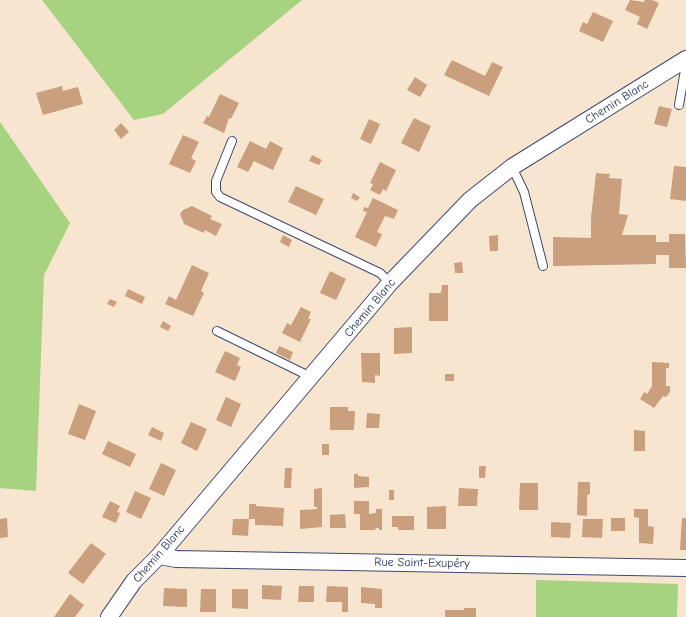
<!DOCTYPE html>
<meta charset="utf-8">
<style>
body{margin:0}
canvas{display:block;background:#f7e5d0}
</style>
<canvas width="686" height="617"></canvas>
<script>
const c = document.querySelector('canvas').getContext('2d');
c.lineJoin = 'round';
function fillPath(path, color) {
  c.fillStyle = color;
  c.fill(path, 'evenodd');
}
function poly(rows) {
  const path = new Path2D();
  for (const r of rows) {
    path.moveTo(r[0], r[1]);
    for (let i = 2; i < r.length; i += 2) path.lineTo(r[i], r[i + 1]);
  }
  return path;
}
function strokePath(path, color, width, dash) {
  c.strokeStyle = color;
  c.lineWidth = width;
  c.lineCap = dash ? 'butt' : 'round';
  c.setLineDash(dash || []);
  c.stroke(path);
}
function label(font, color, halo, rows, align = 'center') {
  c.font = font + ' "Comic Neue",sans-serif';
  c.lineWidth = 3;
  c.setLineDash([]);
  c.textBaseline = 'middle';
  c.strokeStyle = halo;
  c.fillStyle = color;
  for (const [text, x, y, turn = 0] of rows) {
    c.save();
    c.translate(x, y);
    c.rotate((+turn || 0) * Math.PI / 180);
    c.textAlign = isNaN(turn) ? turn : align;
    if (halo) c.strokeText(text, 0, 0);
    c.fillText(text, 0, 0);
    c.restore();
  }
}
fillPath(poly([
 [42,0,302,0,163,114,134,120],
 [0,122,70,223,44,275,36,491,0,488],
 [536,580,678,584,677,617,536,617]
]), '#a7d380');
fillPath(poly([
 [630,0,644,2,645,0,652,0,659,3,647,29,637,24,640,17,625,10],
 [593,12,613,21,603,42,579,31,583,22,587,24],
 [452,60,485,76,492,62,503,67,489,96,444,75],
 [415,77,427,85,420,97,407,90],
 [62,86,63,91,78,87,83,104,43,115,36,93],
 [220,94,239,103,231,119,229,118,224,133,203,123,207,116,209,117],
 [659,106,672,109,667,127,654,124],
 [414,118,431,126,419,152,401,143],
 [369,119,380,124,371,144,360,139],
 [121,123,129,132,121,139,114,130],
 [183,135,199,142,191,158,196,161,190,173,169,164],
 [250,141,266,149,270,141,283,148,273,170,254,161,248,172,237,167],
 [312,155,322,160,319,165,309,161],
 [380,162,396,170,386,191,383,189,380,195,370,190,373,184,370,183],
 [674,166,686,167,686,201,670,199],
 [596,173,610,174,609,178,622,179,619,214,628,215,622,235,656,235,656,242,669,242,669,234,685,234,686,268,669,268,669,255,656,255,656,264,553,266,553,237,591,238,591,218],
 [296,186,324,199,316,215,288,202],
 [353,193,360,197,357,201,351,198],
 [373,198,398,210,394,219,385,216,377,232,382,234,376,247,355,237,367,212,363,211,364,207,368,208],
 [192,206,212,216,210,219,222,224,216,236,205,230,204,233,184,224,180,214,183,210],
 [283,235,292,240,289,247,280,242],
 [498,235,498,251,490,251,489,236],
 [462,262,463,273,455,273,454,263],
 [192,265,209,273,201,291,204,293,193,316,165,304,169,296,176,300],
 [330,271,346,279,336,300,320,293],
 [442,285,448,285,448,321,429,321,429,293,441,293],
 [128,289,145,297,142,304,125,296],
 [110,299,117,302,114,307,107,304],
 [301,307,311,312,308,319,311,319,300,342,282,333,287,323,291,325],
 [163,321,171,326,168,331,160,327],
 [412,327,412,353,394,354,394,328],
 [279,346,293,352,290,360,276,353],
 [225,351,240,358,237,365,241,367,235,381,215,372],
 [361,353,380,353,380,376,375,375,375,383,362,382],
 [652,362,669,363,669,368,666,368,666,386,670,386,670,392,666,397,663,396,654,408,640,399,644,392,647,394,652,386],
 [445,374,454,374,454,381,445,381],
 [226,397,241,404,231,427,216,420],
 [79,404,96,411,85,440,68,434],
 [330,407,348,407,348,411,355,411,354,430,330,430],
 [367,413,380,414,379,428,366,428],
 [191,422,207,429,197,451,181,443],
 [152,427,164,433,161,441,148,435],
 [634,430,645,431,645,451,634,451],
 [108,441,136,454,130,467,102,454],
 [322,444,329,444,329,455,322,455],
 [161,463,176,470,164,496,149,489],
 [479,466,486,466,485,478,479,478],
 [285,468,292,468,291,488,284,488],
 [354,474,358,474,358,476,369,477,369,487,354,488],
 [578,482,590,482,590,494,587,495,587,516,577,515],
 [520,483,538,483,538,510,519,510],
 [322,488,322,527,300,529,300,510,317,509,317,507,314,507,314,489],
 [459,488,478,489,477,506,458,506],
 [389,490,394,490,394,500,389,500],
 [135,491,151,498,141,519,126,512],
 [110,501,120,506,117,512,120,513,116,523,102,517],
 [354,501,369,501,369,514,376,513,376,509,382,509,382,530,379,530,379,528,376,528,375,530,360,530,360,514,354,514],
 [249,504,256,504,256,506,284,508,283,526,255,525,255,519,249,519],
 [446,506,446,529,427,529,427,507],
 [634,509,648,509,648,526,654,527,653,544,639,543,639,518,634,517],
 [345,514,346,528,330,528,330,515],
 [392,516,414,516,414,530,398,530,398,527,392,527],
 [7,518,8,537,0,538,0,519],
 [611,518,625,518,625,531,611,531],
 [682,518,686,518,686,550,680,550],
 [233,519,249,519,248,536,232,535],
 [583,519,603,519,602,538,582,537],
 [551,522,571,523,570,538,551,537],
 [91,543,106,554,83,584,68,573],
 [262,585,282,586,281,600,262,599],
 [299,586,314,586,314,602,298,602],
 [327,586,348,587,348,612,342,612,342,602,326,602],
 [361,587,382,589,382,608,375,608,375,604,361,603],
 [164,588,187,589,187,607,163,606],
 [201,589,216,589,216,612,200,612],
 [232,589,248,589,248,609,232,608],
 [70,594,84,605,75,617,54,617],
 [464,608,476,608,476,617,445,617,445,610,464,610]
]), '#c99f7e');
const lane = poly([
 [679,105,685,70,682,61],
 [232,141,216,181,216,192,220,197,380,273,390,283],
 [512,167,524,192,543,266],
 [217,331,311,377]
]);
const street = poly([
 [159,556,176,559,686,568],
 [109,617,134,581,159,556,390,283,470,200,512,167,686,59]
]);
strokePath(lane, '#3c4a6f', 10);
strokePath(street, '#3c4a6f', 18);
strokePath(lane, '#fff', 8);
strokePath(street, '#fff', 16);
label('12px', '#1b2f5e', '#fdfcf7', [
 ["Chemin Blanc",617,102,-32],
 ["Chemin Blanc",370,308,-50],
 ["Chemin Blanc",159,554,-49],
 ["Rue Saint-Exupéry",422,563,1]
]);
</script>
